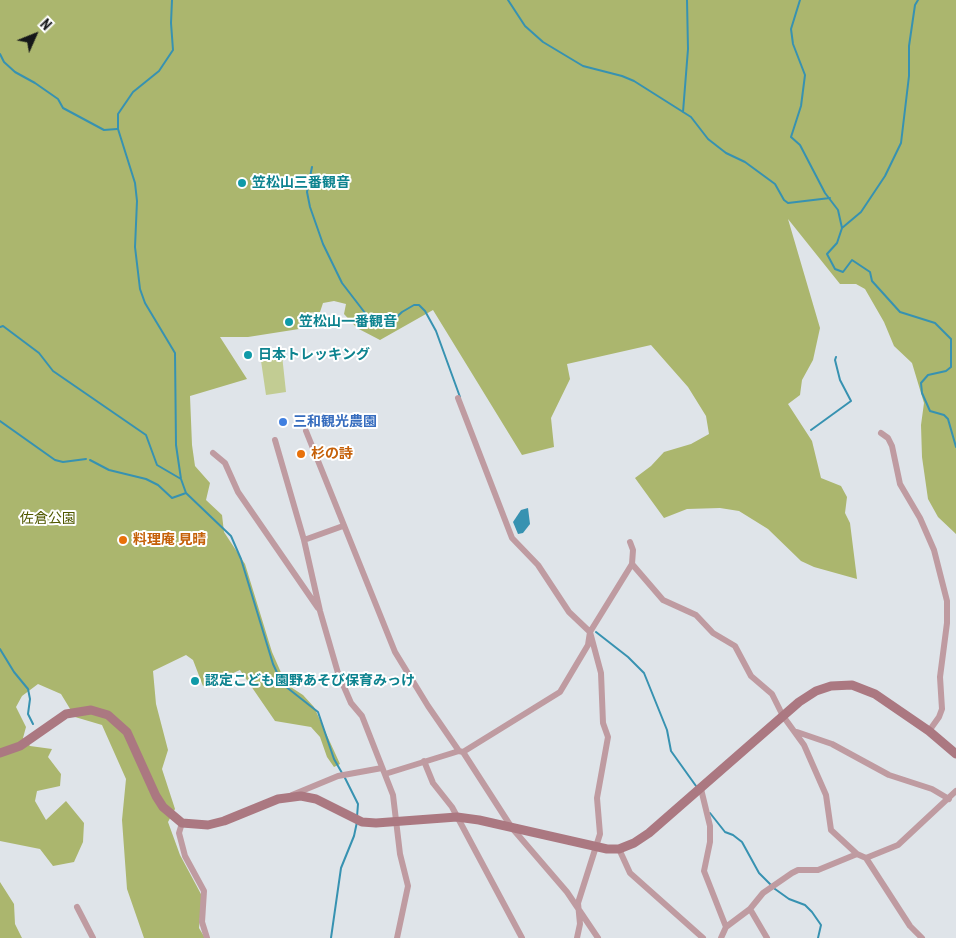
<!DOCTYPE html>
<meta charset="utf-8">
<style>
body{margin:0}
#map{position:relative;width:956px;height:938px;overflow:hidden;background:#dfe4e9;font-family:"Roboto Condensed",sans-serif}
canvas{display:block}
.north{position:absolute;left:10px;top:10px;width:50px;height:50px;-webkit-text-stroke:4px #fff;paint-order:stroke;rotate:46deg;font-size:14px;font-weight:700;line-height:20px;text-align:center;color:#151719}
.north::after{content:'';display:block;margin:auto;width:18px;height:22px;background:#151719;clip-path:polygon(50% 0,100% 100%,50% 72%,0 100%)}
</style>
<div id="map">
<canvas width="956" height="938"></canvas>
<div class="north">N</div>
</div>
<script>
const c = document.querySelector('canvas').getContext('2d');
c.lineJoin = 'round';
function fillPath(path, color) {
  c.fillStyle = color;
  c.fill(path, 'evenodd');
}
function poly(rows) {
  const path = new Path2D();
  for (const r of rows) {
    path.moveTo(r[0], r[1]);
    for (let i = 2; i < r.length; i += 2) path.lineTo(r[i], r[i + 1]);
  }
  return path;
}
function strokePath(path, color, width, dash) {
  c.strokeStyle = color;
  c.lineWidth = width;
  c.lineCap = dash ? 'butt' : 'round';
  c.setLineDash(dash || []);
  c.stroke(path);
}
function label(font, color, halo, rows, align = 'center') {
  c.font = font + ' "Roboto Condensed","Noto Sans JP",sans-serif';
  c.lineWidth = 4;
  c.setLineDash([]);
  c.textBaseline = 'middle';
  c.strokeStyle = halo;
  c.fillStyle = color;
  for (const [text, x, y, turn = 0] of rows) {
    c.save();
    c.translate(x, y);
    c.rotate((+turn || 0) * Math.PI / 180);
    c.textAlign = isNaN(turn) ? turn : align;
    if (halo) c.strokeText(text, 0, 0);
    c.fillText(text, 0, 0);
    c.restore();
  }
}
fillPath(poly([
 [303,313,321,314,325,323,307,329,302,320],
 [279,352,282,355,286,392,266,395,260,354]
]), '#c2cc93');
fillPath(poly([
 [0,0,956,0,956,534,938,517,928,499,922,457,921,425,924,403,912,363,894,346,884,322,865,289,856,284,840,284,788,219,820,328,813,360,802,380,800,395,788,404,812,441,821,478,841,486,847,497,845,513,850,523,857,579,814,567,801,561,768,529,739,511,720,508,687,509,664,518,635,478,651,466,664,452,691,444,709,434,706,416,688,387,651,345,567,364,570,379,551,418,554,447,522,455,433,310,380,340,357,328,344,314,346,304,334,301,323,303,320,312,302,313,299,329,248,337,220,337,247,379,190,396,192,445,195,466,210,483,206,500,222,515,224,532,245,564,272,652,286,684,303,695,314,707,340,764,334,767,327,757,320,737,311,727,275,721,240,670,203,686,193,660,186,655,153,671,156,704,168,750,162,769,175,809,168,822,180,855,202,896,199,928,205,938,144,938,127,889,122,820,126,779,102,725,75,717,61,694,38,684,22,696,16,707,26,727,23,738,30,746,52,749,48,757,61,774,60,786,37,791,35,801,46,820,66,801,84,823,83,842,74,862,53,866,40,849,0,841],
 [0,882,14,904,15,924,22,938,0,938]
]), '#abb66e');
fillPath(poly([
 [528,508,530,524,523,533,518,534,513,522,521,510]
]), '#3792b1');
strokePath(poly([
 [172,0,171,23,173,50,159,71,133,92,118,114,118,129,135,183,137,201,135,247,140,289,145,303,175,353,176,445,181,479,186,493,231,536,241,559,273,664,280,679,285,686,318,712,334,759,342,773],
 [508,0,525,26,543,42,583,66,622,76,634,81,691,117,708,139,726,153,745,162,775,184,784,200,788,203,830,198],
 [800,0,791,29,793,44,805,75,801,106,791,137,800,145,825,193,838,210,842,228,837,243,827,254,835,269,843,272,852,260,870,272,872,281,900,312,935,323,951,339,951,367,946,371,928,375,921,383,922,393,930,411,944,415,948,419,956,447],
 [0,54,4,62,15,72,35,83,58,99,63,108,104,130,117,129],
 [683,112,688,49,687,0],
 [312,167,307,192,310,207,323,244,342,283,372,322,384,326,388,325,402,312,414,305,419,305,425,311,436,331,460,397],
 [842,228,861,212,885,176,901,143,909,76,909,46,915,5,918,0],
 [0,327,3,326,39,353,53,371,146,435,157,465,181,479],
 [0,421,55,460,63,462,86,459],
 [811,430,851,401,840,380,835,360,836,357],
 [90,460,109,470,146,479,158,485,172,498,186,493],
 [596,632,628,657,644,673,667,730,671,751,696,786],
 [0,649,14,672,28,689,30,699,28,714,33,724],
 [345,778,358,804,357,817],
 [710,813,725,832,733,835,742,842,759,873,775,889,789,899,805,905,812,912,821,925,818,938],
 [331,938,341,868,354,836,357,822]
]), '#3792b1', 2);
strokePath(poly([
 [458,398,512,538,538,565,569,612,590,632,601,673,603,723,608,737,597,798,600,834,578,903,580,924,577,938],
 [306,431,395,652,428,706,459,751,463,752,512,828,567,892,598,938],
 [881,433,888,438,892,446,900,484,920,518,934,550,947,601,947,623,940,677,942,709,939,717,929,731],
 [275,440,304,540,320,611,338,673,351,703,362,716,393,795,400,854,408,886,397,938],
 [213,453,225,463,238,492,318,608],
 [304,540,343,526],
 [632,564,663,600,696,615,713,633,735,646,751,676,772,694,783,716,804,745,826,795,831,830,857,854,866,858,910,926,922,938],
 [797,732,832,744,889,775,932,789,949,799],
 [463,752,560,692,588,645,590,632,632,564,633,550,630,542],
 [424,761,433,783,452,807,522,938],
 [385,774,459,751],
 [701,789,710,826,710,842,704,871,726,927],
 [292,795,338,776,382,768],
 [182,823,179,833,185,856,204,891,202,922,207,938],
 [619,849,630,873,703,938],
 [866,858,898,845,956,791],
 [77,907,93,938],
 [750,909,767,938],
 [721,938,726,927,750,909,763,893,792,873,798,870,818,870,857,854]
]), '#bf9ba1', 6);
strokePath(poly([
 [0,753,20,746,66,714,91,710,108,715,127,732,156,796,163,807,182,823,208,825,224,821,278,799,301,796,316,799,362,822,376,823,457,817,479,820,607,849,619,849,634,843,649,833,799,702,816,691,831,686,852,685,875,694,929,731,956,754]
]), '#ab7881', 9);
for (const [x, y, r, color] of [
 [242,183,5,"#0f9aa8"],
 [289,322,5,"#0f9aa8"],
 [248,355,5,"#0f9aa8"],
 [283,422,5,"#3f7fe0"],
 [301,454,5,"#e8710a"],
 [123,540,5,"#e8710a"],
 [195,681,5,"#0f9aa8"]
]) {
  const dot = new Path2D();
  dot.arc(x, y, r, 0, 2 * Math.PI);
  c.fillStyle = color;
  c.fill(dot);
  strokePath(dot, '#fff', 2);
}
label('bold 14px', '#0d838f', '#fff', [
 ["笠松山三番観音",252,183],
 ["笠松山一番観音",299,322],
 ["日本トレッキング",258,355],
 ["認定こども園野あそび保育みっけ",205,681]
], 'left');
label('bold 14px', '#366cbe', '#fff', [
 ["三和観光農園",293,422]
], 'left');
label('bold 14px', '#c56008', '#fff', [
 ["杉の詩",311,454],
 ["料理庵 見晴",133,540]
], 'left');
label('14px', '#505800', '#fff', [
 ["佐倉公園",48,519]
]);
</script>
